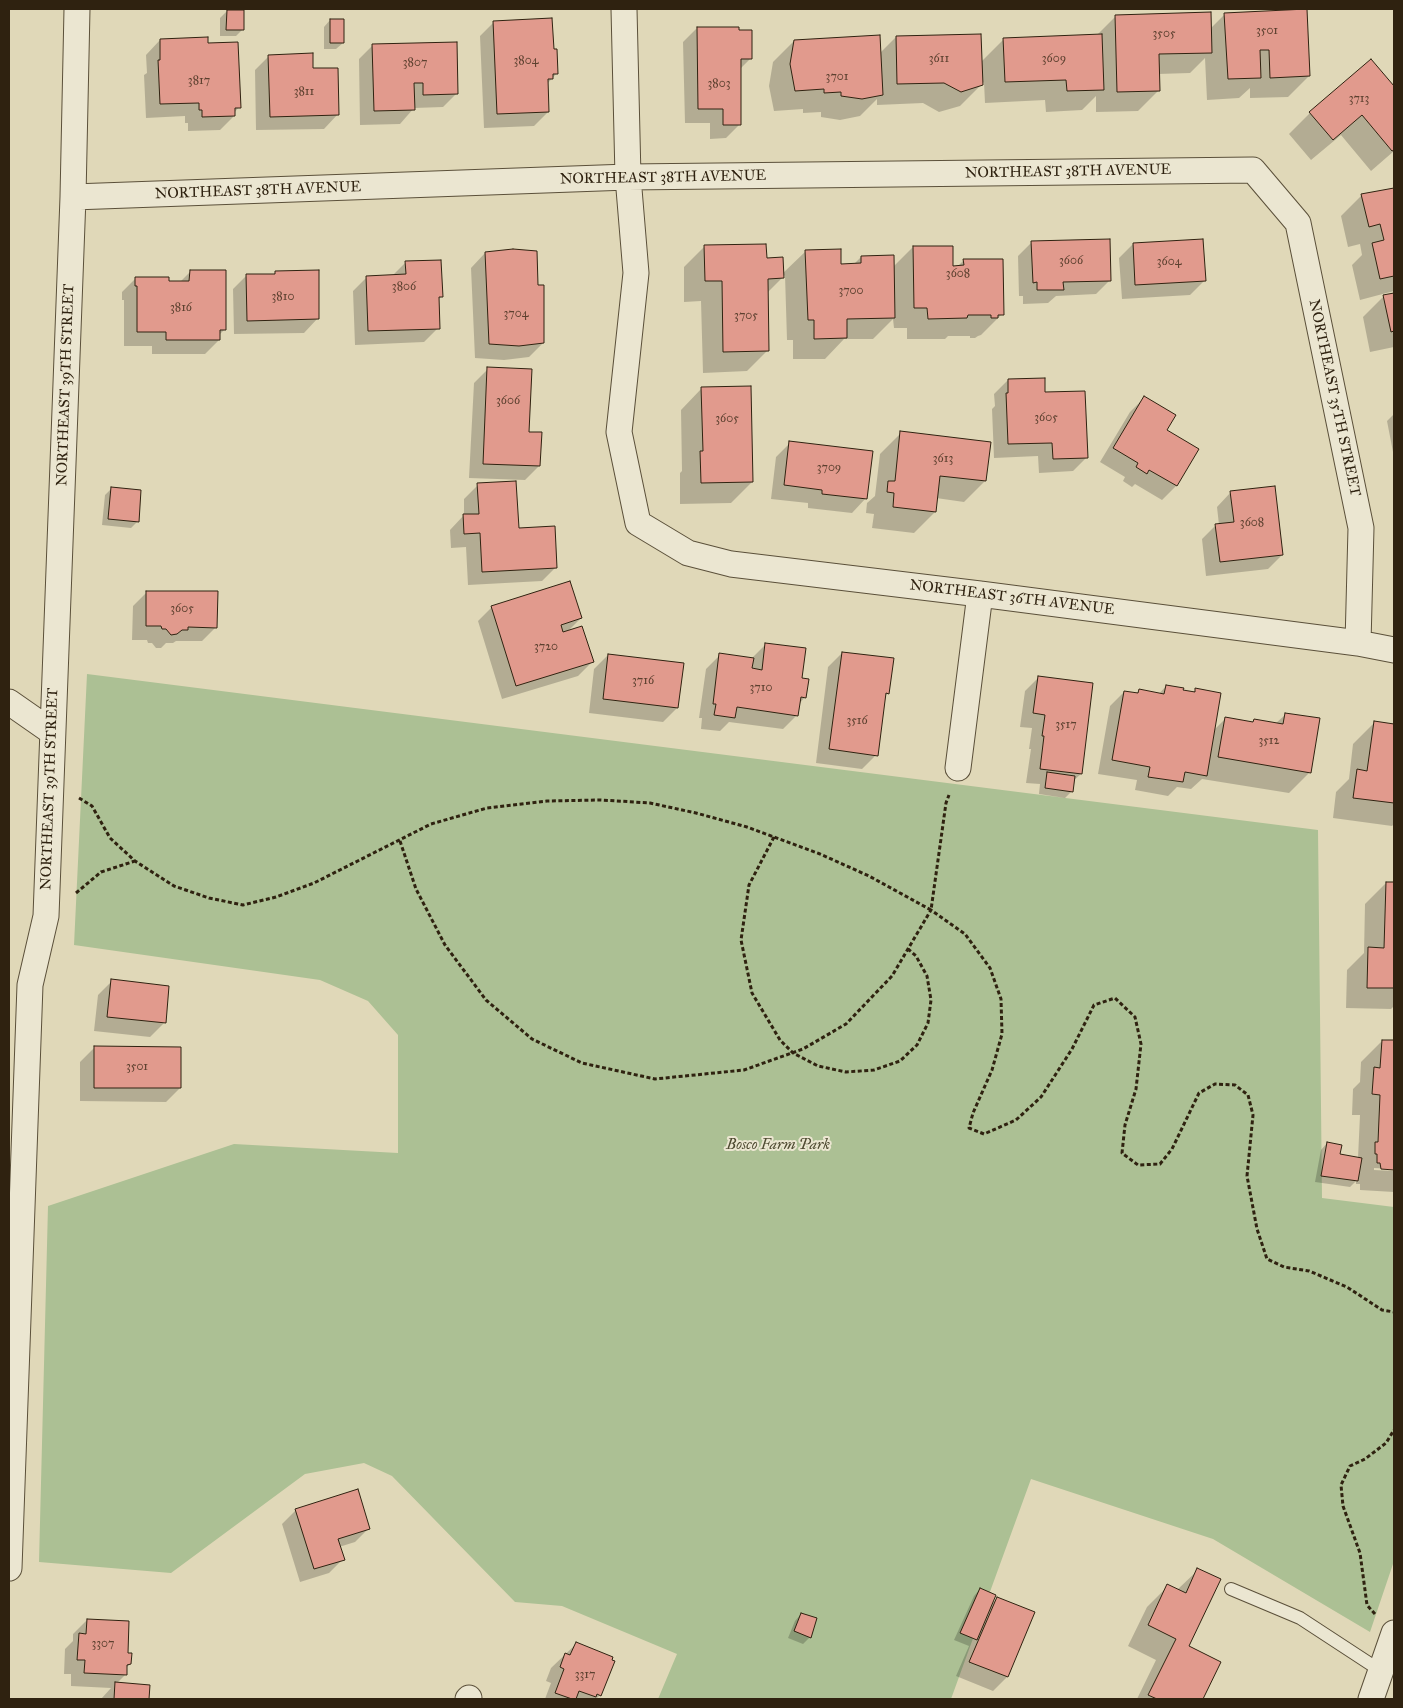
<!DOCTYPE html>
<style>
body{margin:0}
#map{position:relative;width:1403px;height:1708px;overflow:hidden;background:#e0d8b8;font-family:"IM FELL Great Primer",serif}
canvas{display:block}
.frame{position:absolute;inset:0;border:10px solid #2f2210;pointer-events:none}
</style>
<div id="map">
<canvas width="1403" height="1708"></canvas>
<div class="frame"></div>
</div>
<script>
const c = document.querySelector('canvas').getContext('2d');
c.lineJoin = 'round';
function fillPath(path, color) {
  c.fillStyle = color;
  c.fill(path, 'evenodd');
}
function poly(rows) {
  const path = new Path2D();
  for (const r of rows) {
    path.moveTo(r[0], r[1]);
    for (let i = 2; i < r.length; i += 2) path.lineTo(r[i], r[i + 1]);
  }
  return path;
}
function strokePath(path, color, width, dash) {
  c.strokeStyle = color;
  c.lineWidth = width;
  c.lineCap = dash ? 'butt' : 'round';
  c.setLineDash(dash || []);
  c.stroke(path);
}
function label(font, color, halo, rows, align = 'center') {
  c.font = font + ' "IM FELL Great Primer",serif';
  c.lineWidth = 4;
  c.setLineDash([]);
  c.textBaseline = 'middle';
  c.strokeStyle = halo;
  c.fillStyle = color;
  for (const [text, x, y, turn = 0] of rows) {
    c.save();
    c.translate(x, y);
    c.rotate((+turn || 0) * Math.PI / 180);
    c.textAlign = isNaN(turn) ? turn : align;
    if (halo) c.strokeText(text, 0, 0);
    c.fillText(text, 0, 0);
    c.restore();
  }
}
fillPath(poly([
 [87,674,1318,830,1322,1198,1394,1207,1394,1561,1370,1632,1213,1539,1031,1479,951,1699,658,1699,677,1654,562,1606,515,1602,392,1476,364,1463,305,1474,171,1573,39,1562,48,1206,234,1144,398,1153,398,1035,368,1001,320,980,74,945]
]), '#acc094');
fillPath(poly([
 [227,11,243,29,236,36,220,36,220,18],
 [1225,14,1309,76,1288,97,1250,98,1250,88,1239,98,1207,100,1205,58,1190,73,1158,74,1159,90,1138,111,1096,112,1096,96,1082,110,1046,112,1045,100,985,103,984,82,960,106,939,112,923,103,877,105,877,99,860,116,840,120,821,117,821,112,803,113,803,109,774,111,769,86,773,62,794,41,879,54,896,37,981,62,1004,39,1097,35,1116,16,1210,29],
 [330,20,343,43,336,49,324,49,324,27],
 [494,22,553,50,557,73,547,84,548,112,534,126,484,128,480,36],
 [697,28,751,58,739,70,740,124,726,138,710,139,710,123,685,123,683,42],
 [160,40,207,45,239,107,234,113,234,116,220,130,188,131,188,123,185,123,185,116,146,118,144,75,147,73,146,55],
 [373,45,457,93,443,107,414,108,400,124,360,125,359,59],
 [269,56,312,70,338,114,324,129,256,130,255,70],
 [1371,61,1394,88,1394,151,1371,171,1341,135,1311,160,1289,134,1310,113],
 [1394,190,1394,291,1360,300,1352,265,1362,255,1360,244,1348,247,1341,216,1362,195,1377,194],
 [1032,242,1110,280,1096,294,1056,296,1048,303,1023,304,1023,296,1019,296,1018,256],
 [1133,244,1204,281,1190,295,1122,299,1119,258],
 [705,246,765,259,782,274,806,251,840,265,854,264,861,257,893,267,913,247,952,267,957,267,964,260,1002,314,981,335,978,336,975,338,970,338,970,336,948,336,945,339,907,339,907,328,894,328,893,319,873,339,844,339,825,359,793,359,793,340,787,340,785,275,767,293,768,350,747,371,703,373,701,301,684,302,684,267],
 [485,253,537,286,543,343,529,357,504,360,475,358,471,268],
 [406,262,441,297,437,301,438,328,424,342,355,345,353,291,367,277,392,276],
 [190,272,224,330,219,335,219,340,205,354,152,354,152,346,124,346,124,300,122,300,122,292,136,278,179,283],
 [276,272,318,318,304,333,234,334,233,289,247,275,273,275],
 [1394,294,1394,347,1370,352,1363,317,1384,296],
 [488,369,528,433,539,466,525,480,469,478,474,383],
 [1008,380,1044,393,1087,457,1073,471,1039,473,1038,456,994,458,992,409,995,406,994,394],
 [702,388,752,482,731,503,680,504,680,473,682,471,681,410],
 [1144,398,1165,430,1198,449,1176,486,1162,500,1135,484,1132,487,1123,481,1125,477,1100,462,1130,412],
 [1394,414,1394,452,1393,452,1387,421],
 [901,433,985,481,964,502,936,498,935,512,914,533,872,528,874,514,866,513,867,503,875,496,880,454],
 [790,443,866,498,852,513,808,508,808,503,771,499,776,457],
 [478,485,518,529,556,567,542,581,468,585,466,547,451,548,450,530,464,515,464,499],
 [112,488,138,521,131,528,102,525,105,495],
 [1231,492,1282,555,1268,569,1206,576,1202,539,1216,525,1219,525,1217,507],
 [147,592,216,627,202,641,176,641,173,643,166,643,161,648,156,648,152,643,148,643,147,640,132,640,133,606],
 [492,607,581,618,567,632,592,662,578,676,502,699,478,621],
 [766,644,800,679,805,697,799,704,797,715,783,729,729,722,720,731,701,729,702,718,699,718,706,669,720,655,751,659],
 [842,653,888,693,884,697,876,755,862,769,816,763,828,667],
 [608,655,682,664,677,708,663,722,589,713,594,669],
 [1039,677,1081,774,1073,781,1072,791,1065,798,1039,794,1040,784,1026,783,1031,749,1029,749,1032,728,1020,727,1025,691],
 [1166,686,1192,693,1196,690,1213,731,1225,719,1252,723,1275,724,1286,714,1310,772,1289,793,1202,779,1191,789,1177,787,1168,796,1135,790,1137,780,1098,774,1110,706,1124,692,1136,694,1139,691,1159,694],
 [1374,723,1394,725,1394,824,1392,826,1333,818,1336,792,1349,779,1353,744],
 [1386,883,1394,883,1394,1006,1391,1009,1346,1008,1347,970,1364,953,1365,904],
 [112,981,164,1023,150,1037,94,1031,98,995],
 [1382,1041,1394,1041,1394,1169,1374,1168,1374,1170,1394,1171,1394,1192,1360,1190,1360,1184,1356,1184,1356,1181,1350,1187,1315,1182,1321,1150,1327,1143,1339,1155,1358,1158,1360,1115,1352,1115,1353,1089,1360,1082,1361,1062],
 [94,1048,180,1088,166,1102,80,1101,80,1062],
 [296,1510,369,1528,355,1542,339,1547,343,1559,329,1573,300,1582,282,1524],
 [1198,1570,1187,1646,1220,1662,1202,1699,1137,1699,1156,1660,1128,1646,1147,1607,1168,1586,1177,1590],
 [980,1589,991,1605,997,1598,1033,1613,1007,1677,993,1691,956,1676,969,1646,954,1640,974,1596],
 [801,1614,810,1637,803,1644,788,1638,795,1621],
 [87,1620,127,1654,130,1664,126,1668,126,1674,116,1684,149,1686,148,1699,101,1699,111,1688,71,1686,71,1674,64,1674,65,1649,73,1641,73,1634],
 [576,1644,600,1695,596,1699,545,1699,551,1683,546,1681,551,1668]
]), '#0003');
const building = poly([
 [1307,9,1310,76,1270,78,1269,50,1260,50,1261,78,1228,79,1224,13,1307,9],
 [227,10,244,10,244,30,226,30,227,10],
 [1211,12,1212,53,1159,54,1160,91,1117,92,1115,15,1211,12],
 [552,18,554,49,557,49,558,74,553,74,553,79,548,79,549,112,497,114,493,21,552,18],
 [330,19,344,19,344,43,330,43,330,19],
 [697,27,739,27,739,30,752,30,752,59,741,59,741,125,723,125,723,109,698,109,697,27],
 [981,34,983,85,961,92,944,83,897,84,896,36,981,34],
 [1102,34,1104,90,1067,91,1066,80,1005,82,1003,38,1102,34],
 [880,35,883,95,862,99,841,96,841,92,824,93,824,89,795,91,790,64,794,40,880,35],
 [208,37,208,43,238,42,241,108,235,108,235,116,202,117,202,110,199,110,199,103,160,104,158,60,160,60,160,39,208,37],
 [457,42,458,94,423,95,423,83,414,83,415,110,374,111,372,44,457,42],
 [313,53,313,68,338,68,339,115,270,117,268,55,313,53],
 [1371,59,1394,86,1394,150,1392,151,1362,115,1333,140,1309,112,1371,59],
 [1394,188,1394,276,1380,279,1372,243,1384,240,1380,224,1369,227,1361,194,1394,188],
 [1110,239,1111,281,1063,282,1064,290,1037,290,1037,282,1033,283,1031,241,1110,239],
 [1203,239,1206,281,1135,285,1133,243,1203,239],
 [766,244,767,258,783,257,784,278,768,279,769,351,723,352,722,281,705,281,704,245,766,244],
 [913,246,953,246,953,266,964,265,963,259,1003,259,1004,315,998,315,998,318,991,318,991,315,968,315,967,318,928,319,927,308,914,308,913,246],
 [513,249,537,251,538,285,544,285,544,343,519,346,489,344,485,252,513,249],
 [841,249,841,264,861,263,861,256,894,255,895,318,847,319,847,338,814,339,814,320,808,320,805,250,841,249],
 [441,260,443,297,439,297,440,329,368,331,366,276,406,274,405,261,441,260],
 [190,270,226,270,226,330,220,330,220,340,166,340,166,332,137,332,137,286,135,286,135,277,169,277,169,281,189,281,190,270],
 [319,270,319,319,247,321,246,274,275,274,275,271,319,270],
 [1394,293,1394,331,1391,332,1383,295,1394,293],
 [487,367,532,369,529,432,542,432,540,466,483,464,487,367],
 [1045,378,1045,392,1085,391,1088,458,1053,459,1052,443,1008,444,1006,393,1008,393,1008,379,1045,378],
 [751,386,753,482,701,483,700,451,703,451,701,387,751,386],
 [1144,396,1176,415,1167,430,1199,449,1177,486,1149,470,1147,474,1136,467,1138,463,1113,448,1144,396],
 [900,431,991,442,986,481,940,476,936,512,893,507,894,493,887,492,888,481,895,481,900,431],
 [789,441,873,451,867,499,822,494,822,490,784,485,789,441],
 [516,481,519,528,555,526,557,568,482,572,480,533,464,534,463,514,479,514,477,483,516,481],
 [1275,486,1283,555,1220,562,1215,524,1234,522,1230,491,1275,486],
 [111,487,141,490,139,522,108,519,111,487],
 [570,581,582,618,561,625,563,632,582,626,594,662,516,686,491,606,570,581],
 [146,591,218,591,217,628,188,627,188,630,182,630,177,634,171,635,166,629,162,629,161,626,146,626,146,591],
 [765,643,806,648,802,678,809,679,806,698,801,697,798,716,737,707,735,718,714,715,716,704,713,704,719,653,754,658,752,668,762,670,765,643],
 [842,652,894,658,889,694,886,693,878,756,829,749,842,652],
 [608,654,684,663,678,708,603,699,608,654],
 [1038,676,1093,683,1082,774,1040,769,1044,736,1042,736,1045,715,1033,713,1038,676],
 [1166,685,1184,688,1183,690,1195,692,1195,688,1221,693,1207,776,1185,772,1183,782,1148,777,1150,767,1112,760,1124,691,1138,693,1139,689,1164,694,1166,685],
 [1285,713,1320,718,1311,773,1218,757,1225,717,1253,722,1254,719,1283,724,1285,713],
 [1374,721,1394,724,1394,803,1353,798,1357,769,1367,771,1374,721],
 [1047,772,1075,776,1073,792,1045,788,1047,772],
 [1386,882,1394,882,1394,988,1367,988,1368,947,1384,948,1386,882],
 [111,979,169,986,166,1023,107,1017,111,979],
 [1382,1040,1394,1040,1394,1170,1381,1169,1380,1163,1377,1163,1377,1154,1375,1154,1375,1142,1378,1142,1380,1095,1372,1094,1374,1067,1380,1068,1382,1040],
 [94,1046,181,1047,181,1088,94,1088,94,1046],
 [1327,1142,1342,1145,1340,1154,1362,1158,1358,1181,1321,1176,1327,1142],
 [358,1489,370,1529,338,1539,345,1560,314,1569,295,1509,358,1489],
 [1197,1568,1221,1579,1189,1646,1221,1662,1203,1699,1157,1699,1148,1695,1176,1639,1148,1625,1167,1584,1186,1593,1197,1568],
 [980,1588,996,1595,977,1640,960,1633,980,1588],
 [997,1597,1035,1612,1008,1677,969,1662,997,1597],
 [801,1613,817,1618,811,1638,794,1631,801,1613],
 [87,1619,129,1621,128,1653,132,1653,131,1664,127,1665,127,1675,84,1673,85,1660,77,1660,79,1633,86,1634,87,1619],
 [576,1642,613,1657,612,1660,615,1661,601,1696,597,1694,596,1697,579,1691,576,1699,572,1699,555,1693,564,1669,560,1667,565,1653,570,1655,576,1642],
 [115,1682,150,1685,149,1699,114,1699,115,1682]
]);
fillPath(building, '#e19a8d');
strokePath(building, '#2f2210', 1);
const lane = poly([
 [1231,1589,1300,1618,1381,1671]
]);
const street = poly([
 [624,9,628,177,636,273,619,432,638,523,688,553,731,564,980,594,1358,643,1394,650],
 [73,197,628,177,1253,170,1298,223,1361,528,1358,643],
 [9,702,52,732],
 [958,768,980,594],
 [9,1568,30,985,46,916,73,197,77,9],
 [468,1699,469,1698],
 [1371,1699,1394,1633]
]);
strokePath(lane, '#5b503a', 14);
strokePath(street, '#5b503a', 27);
strokePath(poly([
 [79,798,92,806,110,838,135,861,174,886,209,898,243,905,276,897,314,883,431,824,487,808,547,801,601,800,650,803,696,813,747,827,820,854,869,876,931,910,946,803,949,795],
 [774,837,749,885,741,940,752,993,780,1040,793,1053,818,1066,846,1072,874,1070,900,1061,917,1045,928,1023,931,1000,927,976,916,956,908,949],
 [400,841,416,889,445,945,486,1000,532,1039,582,1063,655,1079,744,1070,803,1049,846,1024,892,976,931,910,965,934,990,968,1001,999,1002,1034,992,1070,973,1113,969,1128,984,1134,1016,1120,1041,1097,1072,1049,1094,1005,1115,998,1135,1017,1141,1044,1136,1089,1125,1125,1122,1153,1138,1165,1160,1164,1172,1149,1199,1093,1215,1084,1235,1085,1248,1095,1253,1115,1247,1176,1257,1229,1267,1259,1284,1267,1309,1271,1347,1287,1382,1310,1394,1312],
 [76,893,101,872,135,861],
 [1375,1614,1367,1605,1360,1553,1343,1506,1341,1485,1350,1466,1365,1459,1386,1443,1394,1430]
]), '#2f2210', 3, [4, 2.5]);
strokePath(lane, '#ebe6d1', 12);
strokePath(street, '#ebe6d1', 25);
label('12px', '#5c402f', null, [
 ["3501",1267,31],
 ["3505",1164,34],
 ["3611",939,59],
 ["3609",1054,59],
 ["3804",526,61],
 ["3807",415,63],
 ["3701",837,77],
 ["3817",199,81],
 ["3803",719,84],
 ["3811",304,92],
 ["3713",1359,99],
 ["3606",1071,261],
 ["3604",1169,262],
 ["3608",958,274],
 ["3806",404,287],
 ["3700",851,291],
 ["3810",283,297],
 ["3816",181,308],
 ["3704",516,314],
 ["3705",746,316],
 ["3606",508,401],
 ["3605",1046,418],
 ["3605",727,419],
 ["3613",943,459],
 ["3709",829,468],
 ["3608",1252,523],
 ["3605",182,609],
 ["3720",546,647],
 ["3716",643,681],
 ["3710",761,688],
 ["3516",857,721],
 ["3517",1066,725],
 ["3512",1269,741],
 ["3501",137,1067],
 ["3307",103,1644],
 ["3317",585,1675]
]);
label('15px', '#2f2210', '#ebe6d1', [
 ["NORTHEAST 38TH AVENUE",1068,172,-1],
 ["NORTHEAST 38TH AVENUE",663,178,-1],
 ["NORTHEAST 38TH AVENUE",258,191,-2],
 ["NORTHEAST 39TH STREET",66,385,-88],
 ["NORTHEAST 35TH STREET",1334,398,78],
 ["NORTHEAST 36TH AVENUE",1012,598,7],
 ["NORTHEAST 39TH STREET",50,789,-88]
]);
label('italic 15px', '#4e4a31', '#ebe6d1', [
 ["Bosco Farm Park",778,1145]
]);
</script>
